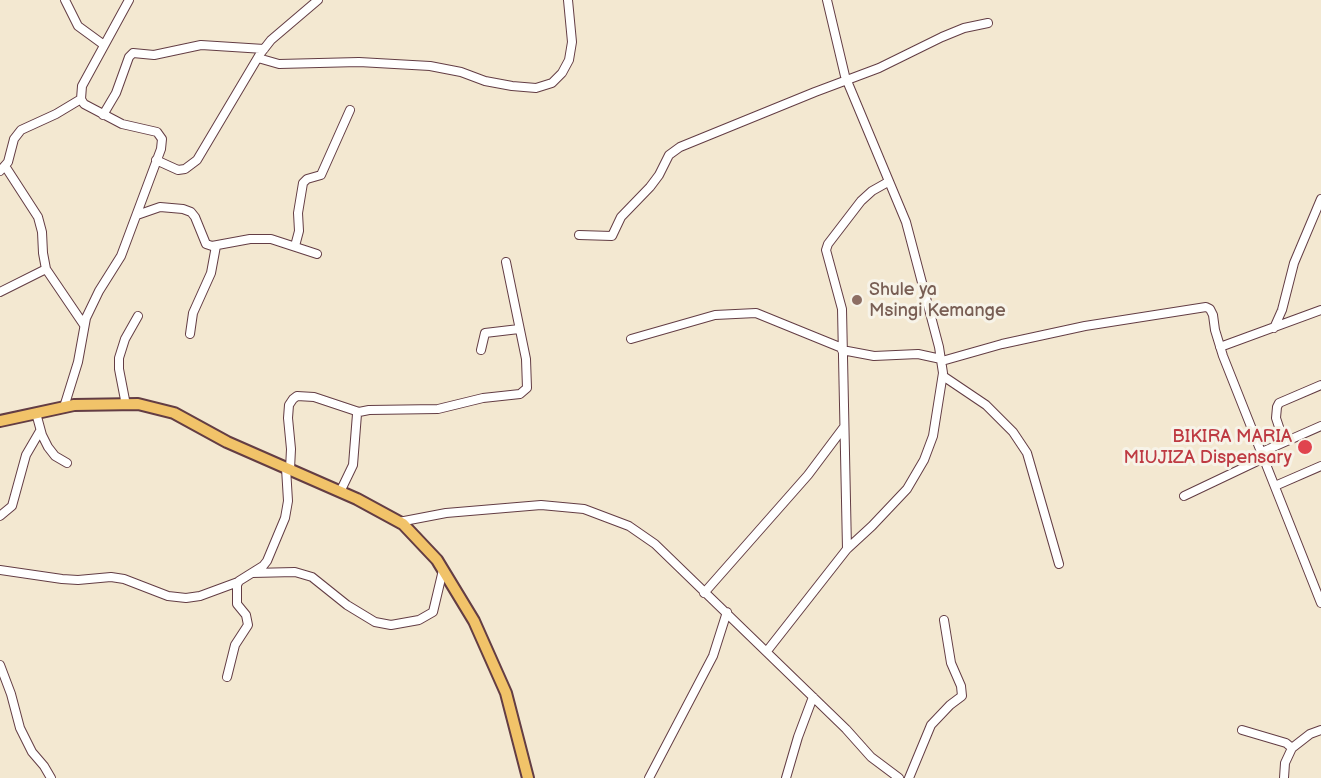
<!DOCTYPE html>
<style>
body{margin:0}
canvas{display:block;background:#f3e8d1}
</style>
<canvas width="1321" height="778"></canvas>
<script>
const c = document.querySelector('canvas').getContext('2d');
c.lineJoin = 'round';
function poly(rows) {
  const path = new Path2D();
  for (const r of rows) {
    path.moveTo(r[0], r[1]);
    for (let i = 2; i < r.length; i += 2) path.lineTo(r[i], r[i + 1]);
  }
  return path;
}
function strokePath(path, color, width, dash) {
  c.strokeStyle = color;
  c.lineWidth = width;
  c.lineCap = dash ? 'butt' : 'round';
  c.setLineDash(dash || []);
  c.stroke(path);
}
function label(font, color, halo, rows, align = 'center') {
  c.font = font + ' "Balsamiq Sans",sans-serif';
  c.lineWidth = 6;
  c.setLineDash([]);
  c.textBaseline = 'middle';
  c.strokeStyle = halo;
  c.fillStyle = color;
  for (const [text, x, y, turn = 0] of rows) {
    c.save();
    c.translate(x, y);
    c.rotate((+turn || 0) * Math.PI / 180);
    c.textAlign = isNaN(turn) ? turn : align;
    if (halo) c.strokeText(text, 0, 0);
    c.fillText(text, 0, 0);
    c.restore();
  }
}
const minor = poly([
 [65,0,78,26,104,45],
 [258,58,279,64,359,62,430,66,461,72,485,81,512,86,536,88,552,83,562,73,569,60,572,42,568,0],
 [103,115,116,93,129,57,133,53,154,55,201,45,264,49],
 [156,160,178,170,185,169,197,160,260,54,271,40,318,0],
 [5,166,38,217,42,232,43,253,46,269,84,325],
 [0,171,8,162,14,139,21,130,56,114,81,99],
 [137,215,160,207,183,209,191,212,195,217,206,244,212,246,250,239,271,239,317,254],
 [579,235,612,236,621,217,650,187,659,175,669,155,680,147,815,92,879,68,942,37,964,28,988,23],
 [295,246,299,231,298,213,303,183,307,179,321,175,350,110],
 [0,292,46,269],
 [1274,328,1282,310,1294,263,1321,199],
 [190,334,193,313,211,273,216,246],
 [631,339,715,315,756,313,842,348],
 [1220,347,1321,310],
 [481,350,485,333,519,329],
 [842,350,874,356,918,354,941,359],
 [942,361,1002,344,1085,326,1206,307,1210,309,1213,315,1215,330,1223,356,1321,603],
 [943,376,986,405,1013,432,1027,453,1059,564],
 [126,405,119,369,119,358,125,339,138,316],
 [64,407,78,362,86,318,99,291,121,256,161,149,162,139,157,132,122,124,84,104,81,99,82,86,129,0],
 [36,413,42,435,48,447,55,456,67,463],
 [1284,442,1276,418,1277,407,1279,403,1321,385],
 [1262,452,1321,426],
 [290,469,291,449,288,418,289,405,293,399,297,396,314,397,359,412],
 [1275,486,1321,466],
 [340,492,353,465,357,414,359,412,369,410,438,409,483,398,520,394,527,388,526,359,506,262],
 [1184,496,1264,458],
 [0,516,12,506,26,455,40,431],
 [399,522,446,513,541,505,584,509,629,526,655,544,846,729,871,757,899,778],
 [847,549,842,309,826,250,828,244,861,201,872,191,888,182],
 [0,570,62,579,78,580,111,577,124,579,168,596,186,598,200,596,238,582],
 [252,573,295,572,312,577,347,605,375,622,391,625,419,620,433,612,443,570],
 [704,593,808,475,844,427],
 [767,651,847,549,872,526,907,489,924,460,933,436,943,373,939,347,906,222,845,76,827,0],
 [0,665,11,694,20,728,32,752,44,766,51,778],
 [227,677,235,645,248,625,246,615,237,604,237,585,239,581,263,566,267,561,285,518,288,501,286,468],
 [1242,730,1286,743,1292,748],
 [649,778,713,656,727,612],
 [786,778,798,737,813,697],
 [909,778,931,725,950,705,962,696,961,686,951,663,944,620],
 [1284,778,1285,763,1292,748,1310,734,1321,730]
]);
const major = poly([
 [0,421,74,405,138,404,174,413,227,442,357,499,403,524,437,560,474,621,506,693,528,778]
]);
strokePath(minor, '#633d44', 10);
strokePath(major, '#633d44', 14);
strokePath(minor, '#fff', 8);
strokePath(major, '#f1c369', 10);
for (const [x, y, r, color] of [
 [857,300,6,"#8d6e63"],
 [1305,447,8,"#e0444e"]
]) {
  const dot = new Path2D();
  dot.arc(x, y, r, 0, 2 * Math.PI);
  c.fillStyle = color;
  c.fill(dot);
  strokePath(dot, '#f7f3e8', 2);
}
label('18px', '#785e54', '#f7f3e8', [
 ["Shule ya",869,290],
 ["Msingi Kemange",869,311]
], 'left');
label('18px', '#be3a42', '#f7f3e8', [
 ["BIKIRA MARIA",1292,437],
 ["MIUJIZA Dispensary",1292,458]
], 'right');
</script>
